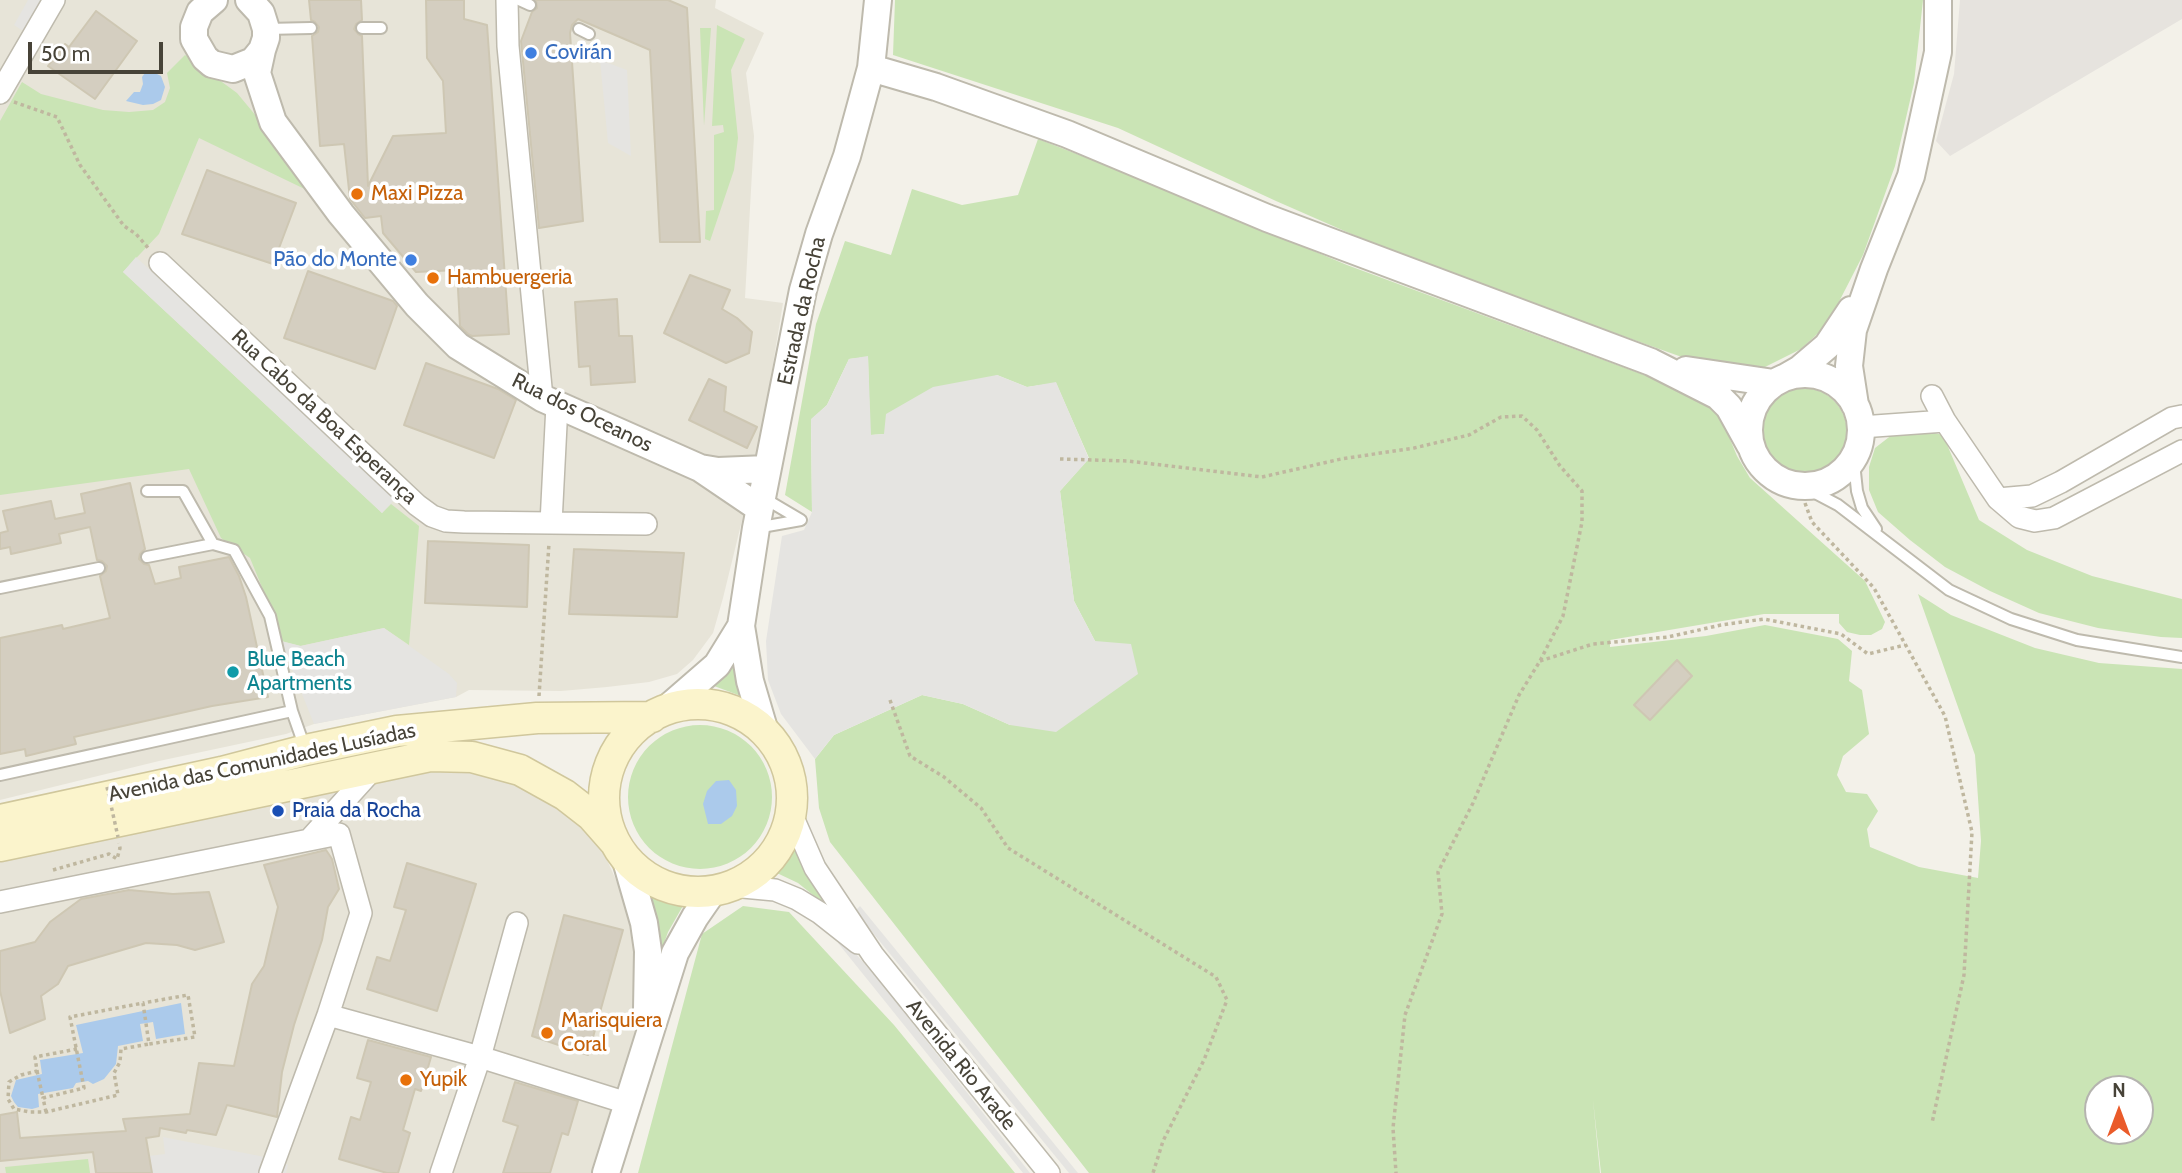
<!DOCTYPE html>
<meta charset="utf-8">
<style>
body{margin:0}
#map{position:relative;width:2182px;height:1173px;overflow:hidden;background:#f3f1e9;font-family:Cabin,sans-serif}
canvas{display:block}
.north{position:absolute;left:2084px;top:1075px;width:70px;height:70px;box-sizing:border-box;background:#fff;border:2px solid #b5b4af;border-radius:50%;rotate:0deg;font-size:19px;font-weight:700;line-height:28px;text-align:center;color:#474338}
.north::after{content:'';display:block;margin:auto;width:24px;height:32px;background:#ea5b2a;clip-path:polygon(50% 0,100% 100%,50% 72%,0 100%)}
.scale{position:absolute;left:28px;top:42px;width:135px;height:32px;box-sizing:border-box;border:4px solid #474338;border-top:0;padding-left:9px;font-size:21px;line-height:24px;white-space:nowrap;color:#474338;-webkit-text-stroke:5px #fff;paint-order:stroke}
</style>
<div id="map">
<canvas width="2182" height="1173"></canvas>
<div class="north">N</div>
<div class="scale">50 m</div>
</div>
<script>
const c = document.querySelector('canvas').getContext('2d');
c.lineJoin = 'round';
function fillPath(path, color) {
  c.fillStyle = color;
  c.fill(path, 'evenodd');
}
function poly(rows) {
  const path = new Path2D();
  for (const r of rows) {
    if (r.length === 3) {
      path.moveTo(r[0] + r[2], r[1]);
      path.arc(r[0], r[1], r[2], 0, 2 * Math.PI);
      continue;
    }
    path.moveTo(r[0], r[1]);
    for (let i = 2; i < r.length; i += 2) path.lineTo(r[i], r[i + 1]);
  }
  return path;
}
function strokePath(path, color, width, dash) {
  c.strokeStyle = color;
  c.lineWidth = width;
  c.lineCap = dash ? 'butt' : 'round';
  c.setLineDash(dash || []);
  c.stroke(path);
}
function label(font, color, halo, rows, align = 'center') {
  c.font = font + ' Cabin,sans-serif';
  c.lineWidth = 7;
  c.setLineDash([]);
  c.textBaseline = 'middle';
  c.strokeStyle = halo;
  c.fillStyle = color;
  for (const [text, x, y, turn = 0] of rows) {
    c.save();
    c.translate(x, y);
    c.rotate((+turn || 0) * Math.PI / 180);
    c.textAlign = isNaN(turn) ? turn : align;
    if (halo) c.strokeText(text, 0, 0);
    c.fillText(text, 0, 0);
    c.restore();
  }
}
fillPath(poly([
 [0,0,716,0,715,8,764,33,746,73,754,136,745,298,783,303,758,455,723,598,713,633,693,660,677,674,649,682,607,687,561,691,469,690,456,697,314,724,286,734,159,761,0,800],
 [440,768,497,772,533,786,598,840,648,951,649,990,606,1173,0,1173,0,862]
]), '#e7e4d8');
fillPath(poly([
 [1960,0,2182,0,2182,19,1950,156,1936,141,1954,74]
]), '#e6e3de');
fillPath(poly([
 [895,0,1923,0,1914,83,1895,166,1863,255,1827,325,1801,349,1763,368,1726,365,1679,356,1413,261,1276,201,1118,128,893,55],
 [717,25,745,39,731,70,738,138,734,170,710,241,705,239,706,211,714,210,714,135,724,132,723,125,712,126],
 [700,28,711,28,704,126],
 [185,55,237,93,276,140,317,195,199,138,159,234,123,272,382,513,391,504,419,526,409,645,384,628,300,646,281,641,275,619,250,558,221,538,189,469,0,495,0,121,22,82,41,94,103,110,129,112,153,110,165,102,170,88,167,73],
 [1038,139,1152,183,1347,265,1701,396,1723,422,1737,456,1750,478,1865,581,1885,622,1882,629,1871,635,1860,635,1847,632,1839,623,1839,614,1764,614,1610,640,1610,647,1706,636,1765,625,1838,639,1852,651,1849,681,1862,690,1869,734,1843,756,1837,775,1846,792,1867,794,1878,811,1867,829,1870,847,1919,867,1978,878,1981,841,1975,755,1918,594,1951,615,2035,648,2099,663,2182,669,2182,1173,1601,1173,1593,1100,1600,1173,1089,1173,830,842,819,808,815,759,834,735,922,695,963,704,1010,725,1095,641,1074,601,1060,491,1089,458,1056,383,1027,387,997,375,884,434,870,435,868,357,849,359,827,405,811,420,812,512,785,495,816,324,845,241,891,255,912,189,962,205,1018,195],
 [2098,1089,2140,1089,2140,1131,2098,1131],
 [1803,432,44],
 [1917,429,1943,435,1979,520,2027,550,2092,576,2182,599,2182,638,2161,637,2098,628,2039,613,1990,591,1945,567,1910,540,1878,512,1869,490,1869,467,1875,448,1893,434],
 [736,643,749,699,706,683],
 [700,797,72],
 [791,835,833,911,798,883,779,874,764,871,775,860],
 [643,886,666,894,688,897,668,932,661,952],
 [743,906,789,912,894,1025,1015,1173,638,1173,702,934],
 [88,1159,90,1173,6,1173,5,1167]
]), '#cae4b5');
fillPath(poly([
 [28,0,44,0,26,33,14,25],
 [600,60,627,70,631,156,608,143],
 [136,257,396,498,382,513,123,272],
 [868,356,871,435,884,434,886,414,933,387,997,375,1027,387,1056,382,1089,459,1060,491,1074,601,1095,641,1131,644,1138,674,1056,732,1010,725,963,704,922,695,834,735,815,759,781,714,768,680,766,641,782,536,804,530,812,512,811,419,827,405,849,359],
 [384,628,449,674,457,683,456,697,314,724,281,641,301,646],
 [860,906,1078,1173,1069,1173,855,911],
 [843,939,882,984,1030,1173,1023,1173,838,943],
 [163,1137,275,1159,288,1165,286,1173,152,1173,149,1156,165,1154]
]), '#e5e4e1');
fillPath(poly([
 [145,73,155,73,161,76,165,87,161,100,153,104,143,105,126,101,134,92,140,92,143,84,142,77],
 [729,780,736,790,737,806,732,816,721,824,708,824,703,804,707,791,716,781],
 [181,1003,185,1034,156,1039,153,1022,140,1024,143,1041,118,1046,116,1064,104,1079,93,1084,88,1081,76,1083,73,1088,38,1094,39,1107,32,1109,18,1107,14,1102,11,1096,16,1080,42,1074,40,1060,83,1053,76,1025]
]), '#abcaeb');
const building = poly([
 [309,0,361,0,362,20,356,24,354,29,358,34,362,36,368,186,393,136,446,133,443,81,427,58,426,0,464,0,464,19,487,25,509,334,472,336,468,334,460,326,457,270,416,272,383,233,381,216,365,218,350,199,344,144,320,146,312,36,318,32,319,27,315,22,311,20,309,0],
 [536,0,668,0,687,8,700,242,660,242,650,50,578,19,572,25,570,33,583,221,539,228,521,41,532,12,537,8,536,0],
 [96,11,137,41,95,99,48,66,65,44,69,47,96,11],
 [207,170,296,203,273,264,182,234,207,170],
 [308,271,393,301,397,306,375,369,284,338,308,271],
 [690,275,730,290,722,309,737,318,752,332,749,353,726,363,664,333,690,275],
 [617,299,619,336,632,336,635,382,591,385,590,366,579,367,575,302,617,299],
 [426,363,498,389,516,400,494,458,404,425,426,363],
 [709,379,726,387,724,411,757,427,747,448,689,420,709,379],
 [130,483,145,549,140,554,139,559,144,564,149,565,155,584,181,578,179,567,229,557,239,576,246,597,268,697,212,706,74,737,76,744,26,756,25,749,0,754,0,638,62,625,63,629,110,618,100,576,106,571,107,566,102,561,97,560,90,527,59,534,61,543,11,554,10,547,0,549,0,533,8,531,3,511,51,501,55,519,85,513,81,494,130,483],
 [428,541,529,545,527,607,425,603,428,541],
 [574,549,684,553,677,617,569,614,574,549],
 [1677,660,1692,676,1650,720,1634,705,1677,660],
 [326,850,332,859,339,889,328,907,322,940,294,1025,282,1072,277,1117,227,1105,216,1135,187,1130,186,1133,160,1128,159,1136,146,1138,152,1173,96,1173,93,1152,0,1161,0,1115,17,1112,20,1138,126,1131,123,1119,190,1114,199,1063,234,1066,252,984,264,966,278,907,264,865,326,850],
 [407,863,476,884,437,1011,367,989,377,957,390,961,406,910,394,907,407,863],
 [129,890,173,894,209,892,224,942,195,950,177,945,146,943,68,966,58,984,41,996,45,1019,10,1033,0,991,0,951,35,942,50,922,81,899,129,890],
 [564,915,623,930,588,1055,532,1036,564,915],
 [368,1040,431,1057,421,1091,415,1089,403,1130,410,1133,398,1173,387,1173,339,1159,351,1117,360,1120,371,1082,357,1078,368,1040],
 [515,1082,578,1101,568,1135,562,1133,550,1173,503,1173,518,1126,503,1121,515,1082]
]);
fillPath(building, '#d4cec0');
strokePath(building, '#cec7b3', 2);
const service = poly([
 [519,0,530,5],
 [362,28,381,28],
 [266,29,311,28],
 [579,29,589,34],
 [1857,450,1855,472,1857,491,1862,508,1876,529],
 [1802,486,1838,505,1949,590,2011,619,2077,640,2182,657],
 [147,491,183,491,213,544],
 [756,528,801,520,762,497],
 [0,588,99,568],
 [292,711,305,748],
 [0,775,292,711,270,616,234,550,213,544,147,557]
]);
const minor = poly([
 [507,0,508,46,542,398],
 [0,93,54,0],
 [160,263,417,505,432,516,446,521,464,522,551,523],
 [1932,396,1945,421],
 [557,405,551,523,646,524],
 [1861,427,1945,421,1998,499,2019,517,2035,521,2054,518,2182,451],
 [1998,499,2032,496,2061,482,2172,418,2182,416],
 [791,813,815,868,873,955,1049,1173],
 [309,840,375,767],
 [732,886,775,890,797,899,820,913,858,943],
 [0,902,339,834,361,913,328,1015,270,1173],
 [328,1015,480,1057,627,1103],
 [441,1173,480,1057,517,923]
]);
const tertiary = poly([
 [214,0,200,12,194,27,194,39,205,58,212,64,233,69,253,61,262,50,266,38,266,29,261,13,249,0],
 [262,50,257,73,273,122,341,214,417,305,458,346,542,398,700,468,759,508],
 [871,68,936,87,1067,134,1267,218,1651,362,1718,396,1729,407,1750,445],
 [1686,370,1774,383],
 [1805,430,56],
 [1786,377,1800,369,1827,346,1851,310],
 [1855,405,1849,366,1853,330,1874,269,1911,176,1938,52,1938,0],
 [700,468,718,471,767,469],
 [664,711,717,665,741,626],
 [765,732,750,681,741,626,756,528,803,290,819,234,847,156,871,68,878,0],
 [625,857,644,923,648,951,647,1009],
 [606,1173,675,953,695,917,713,891]
]);
const secondary = poly([
 [698,798,94],
 [0,820,222,772,306,750,397,731,537,718,652,717],
 [0,846,430,756,472,757,520,770,565,795,592,816,614,841]
]);
strokePath(service, '#bebaad', 14);
strokePath(minor, '#bebaad', 24);
strokePath(tertiary, '#bebaad', 30);
strokePath(secondary, '#d0c79c', 33);
strokePath(poly([
 [14,102,57,117,80,165,124,226,136,234,150,250],
 [1060,459,1128,461,1262,477,1341,459,1414,448,1469,435,1501,417,1522,416,1537,430,1560,466,1582,491,1582,522,1563,616,1540,661,1519,695,1473,803,1438,872,1442,914,1405,1015,1393,1128,1396,1173],
 [1805,503,1812,522,1874,588,1945,716,1972,832,1964,975,1932,1123],
 [1540,661,1593,644,1668,637,1721,625,1764,619,1841,634,1868,654,1905,645],
 [539,696,549,543],
 [890,700,910,756,944,777,981,808,1008,848,1216,977,1227,1000,1204,1060,1163,1141,1153,1173],
 [53,870,109,854,117,859,120,848,119,843],
 [77,1049,35,1057,37,1071,21,1075,9,1082,8,1099,14,1109,30,1112,46,1112,118,1095,114,1073,120,1062,121,1049,149,1044],
 [37,1071,43,1098],
 [46,1112,43,1098,84,1088,70,1017,143,1003,149,1044,195,1037,188,995,143,1003]
]), '#bfb79f', 3.5, [3.5, 3.5]);
strokePath(service, '#fff', 10);
strokePath(minor, '#fff', 21);
strokePath(tertiary, '#fff', 26);
strokePath(secondary, '#fbf4cc', 30);
strokePath(poly([
 [107,787,118,837]
]), '#bfb79f', 3.5, [3.5, 3.5]);
for (const [x, y, r, color] of [
 [531,53,7,"#3f7fe0"],
 [357,194,7,"#e8710a"],
 [411,260,7,"#3f7fe0"],
 [433,278,7,"#e8710a"],
 [233,672,7,"#0f9aa8"],
 [278,811,7,"#1a4fb4"],
 [547,1033,7,"#e8710a"],
 [406,1080,7,"#e8710a"]
]) {
  const dot = new Path2D();
  dot.arc(x, y, r, 0, 2 * Math.PI);
  c.fillStyle = color;
  c.fill(dot);
  strokePath(dot, '#fff', 2.5);
}
label('21px', '#366cbe', '#fff', [
 ["Covirán",545,53],
 ["Pão do Monte",397,260,"right"]
], 'left');
label('21px', '#c56008', '#fff', [
 ["Maxi Pizza",371,194],
 ["Hambuergeria",447,278],
 ["Marisquiera",561,1021],
 ["Coral",561,1045],
 ["Yupik",420,1080]
], 'left');
label('21px', '#474338', '#fff', [
 ["Estrada da Rocha",802,311,-77],
 ["Rua dos Oceanos",582,413,26],
 ["Rua Cabo da Boa Esperança",324,417,43],
 ["Avenida das Comunidades Lusíadas",262,763,-12],
 ["Avenida Rio Arade",961,1065,51]
]);
label('21px', '#0d838f', '#fff', [
 ["Blue Beach",247,660],
 ["Apartments",247,684]
], 'left');
label('21px', '#164399', '#fff', [
 ["Praia da Rocha",292,811]
], 'left');
</script>
